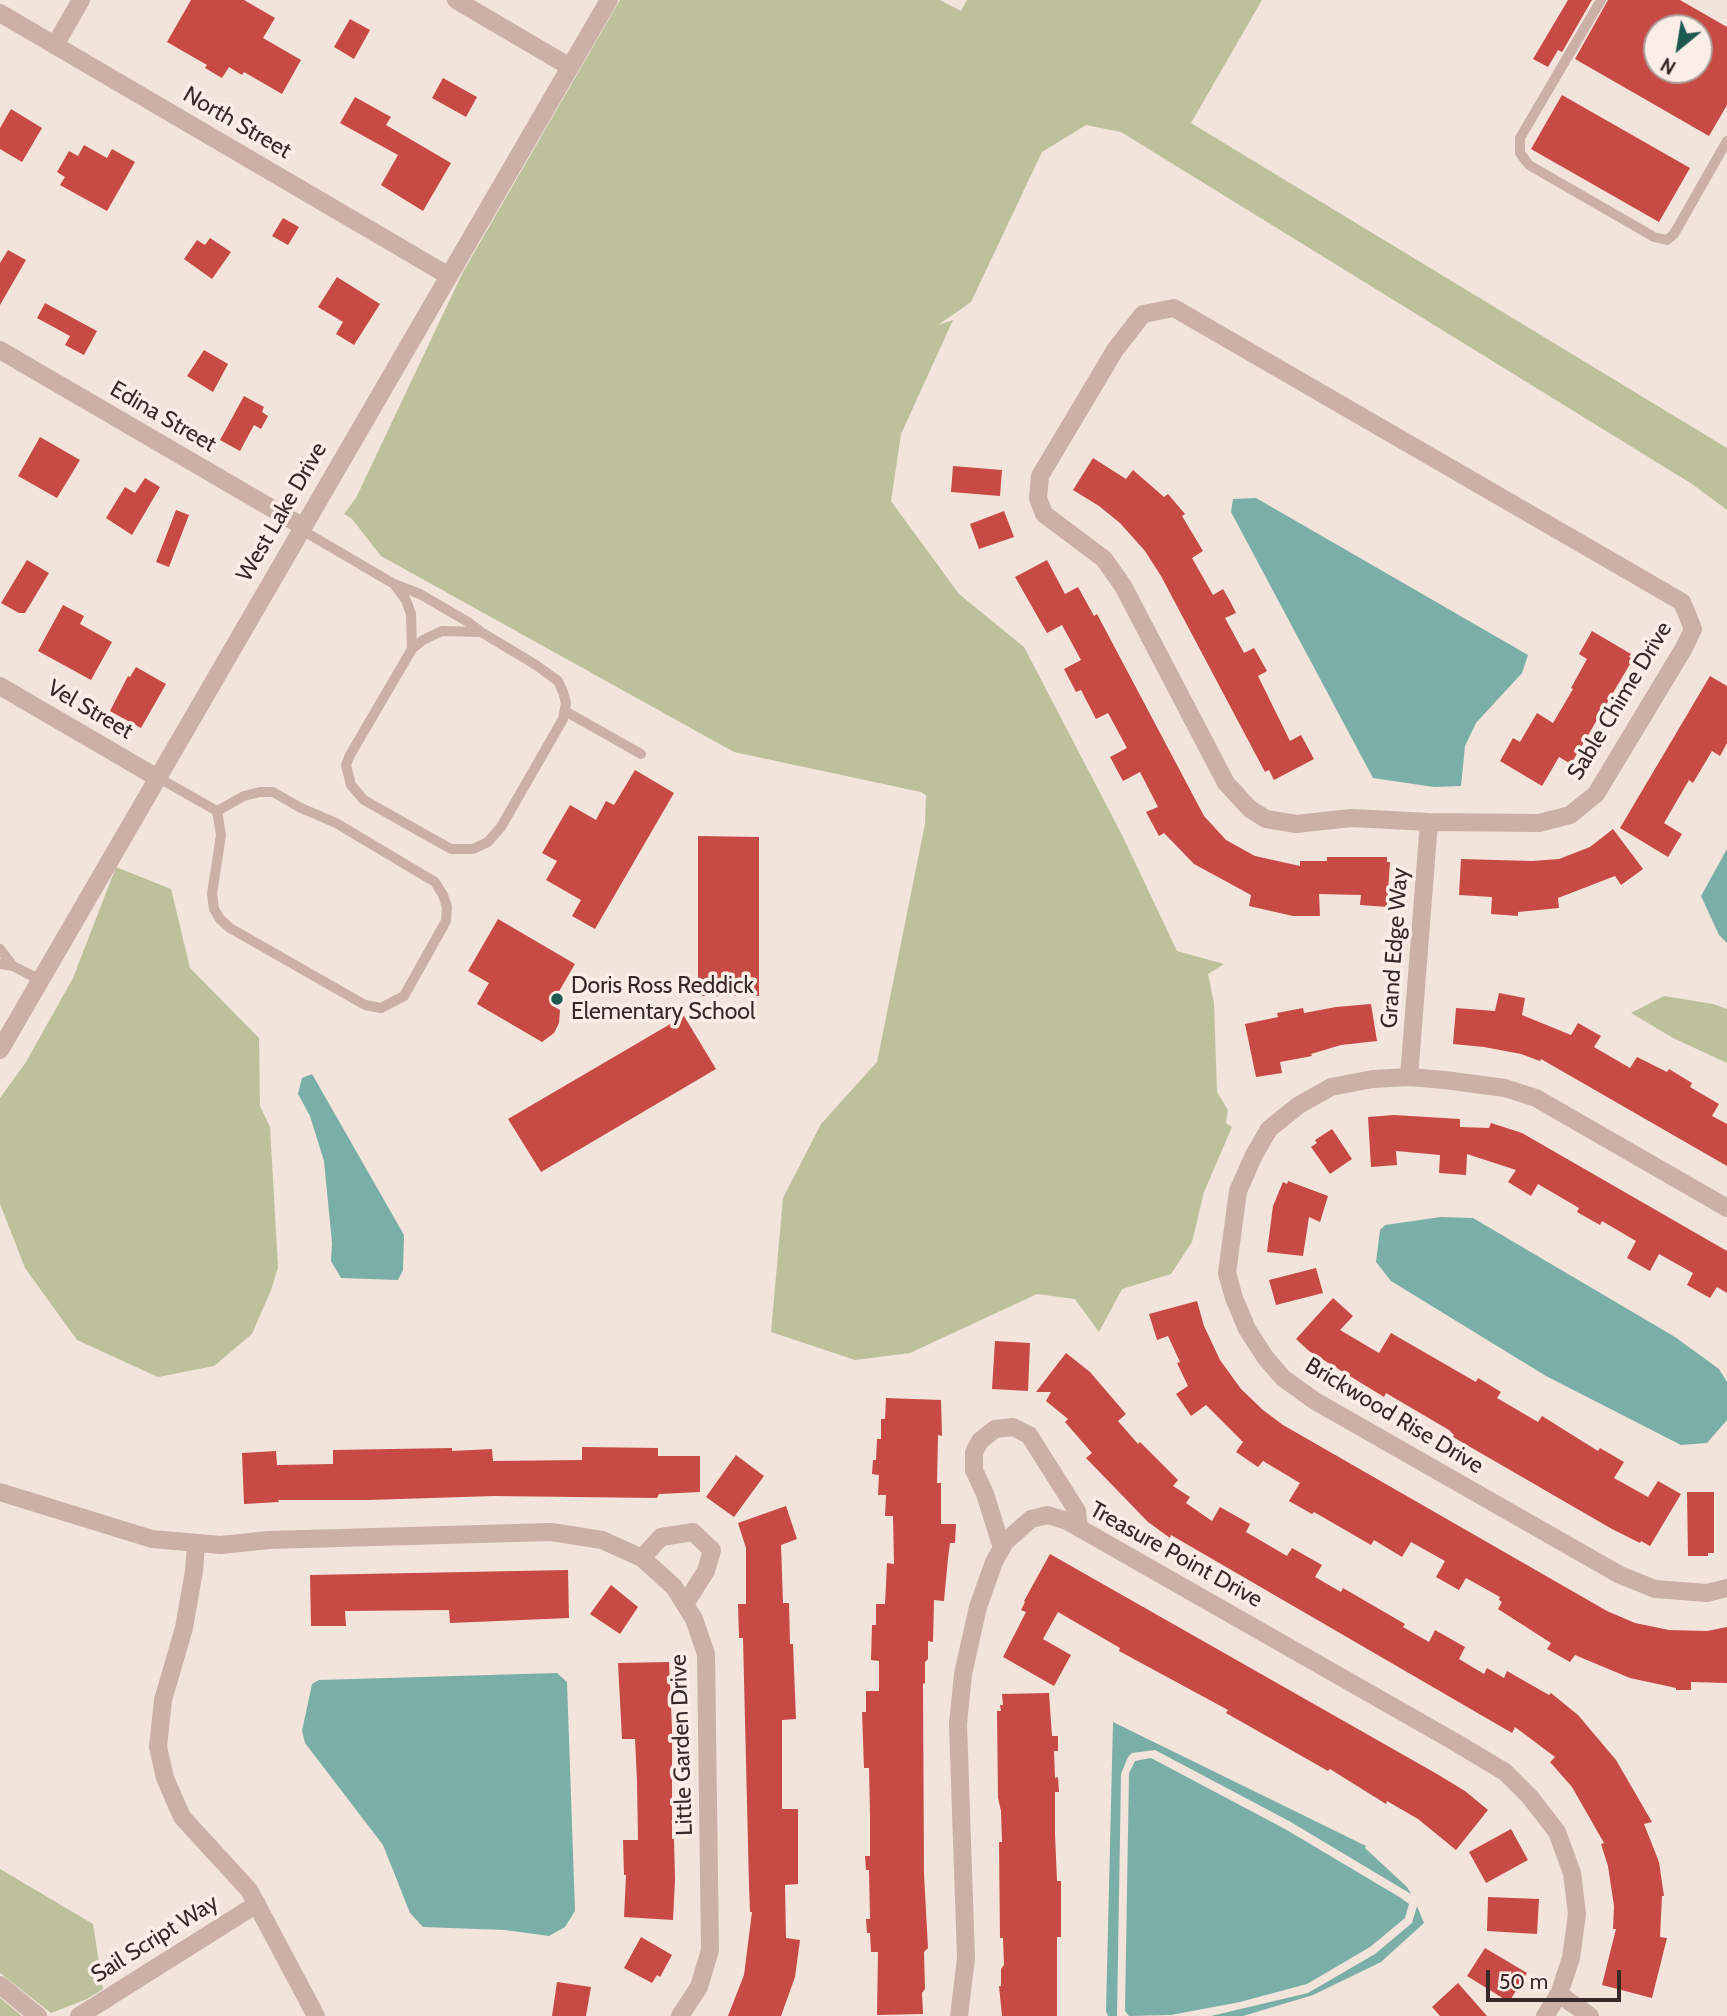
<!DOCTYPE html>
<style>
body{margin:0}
#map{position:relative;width:1727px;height:2016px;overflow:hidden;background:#f2e3db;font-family:Cabin,sans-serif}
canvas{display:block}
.north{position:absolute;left:1643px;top:14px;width:70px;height:70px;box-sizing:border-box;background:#faeee7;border:2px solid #ac9f9a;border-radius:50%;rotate:210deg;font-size:19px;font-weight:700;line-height:28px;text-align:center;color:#362927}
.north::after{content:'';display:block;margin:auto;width:24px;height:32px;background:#1d5851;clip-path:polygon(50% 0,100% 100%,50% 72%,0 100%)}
.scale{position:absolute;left:1486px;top:1970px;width:135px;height:32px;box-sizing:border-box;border:4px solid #362927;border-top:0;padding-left:9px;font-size:21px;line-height:24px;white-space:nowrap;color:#362927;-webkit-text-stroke:5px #faeee7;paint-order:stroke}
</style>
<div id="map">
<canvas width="1727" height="2016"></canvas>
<div class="north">N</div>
<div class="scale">50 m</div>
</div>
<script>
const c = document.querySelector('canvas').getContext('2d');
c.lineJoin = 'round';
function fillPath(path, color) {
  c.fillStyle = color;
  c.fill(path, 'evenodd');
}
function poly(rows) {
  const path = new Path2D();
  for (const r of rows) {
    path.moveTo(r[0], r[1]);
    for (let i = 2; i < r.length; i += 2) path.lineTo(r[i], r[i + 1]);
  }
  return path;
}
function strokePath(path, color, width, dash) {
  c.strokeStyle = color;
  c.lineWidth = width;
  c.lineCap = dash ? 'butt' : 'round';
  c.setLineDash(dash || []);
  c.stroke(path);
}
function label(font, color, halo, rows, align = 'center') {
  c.font = font + ' Cabin,sans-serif';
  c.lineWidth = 7;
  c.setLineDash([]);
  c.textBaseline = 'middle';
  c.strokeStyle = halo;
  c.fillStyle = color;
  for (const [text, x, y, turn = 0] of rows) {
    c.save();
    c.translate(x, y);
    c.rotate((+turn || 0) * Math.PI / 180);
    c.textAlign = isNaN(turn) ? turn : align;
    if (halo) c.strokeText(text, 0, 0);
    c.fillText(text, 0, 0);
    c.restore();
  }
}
fillPath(poly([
 [620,0,940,0,961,11,967,0,1262,0,1191,123,1727,448,1727,510,1692,484,1121,132,1086,125,1042,152,971,302,938,325,953,320,901,434,891,501,959,594,1024,647,1122,835,1177,951,1224,964,1208,974,1214,1003,1217,1092,1228,1110,1226,1123,1232,1127,1204,1192,1192,1242,1171,1274,1122,1289,1099,1332,1075,1299,1037,1294,910,1353,855,1360,771,1332,783,1198,821,1124,877,1062,925,824,926,795,921,792,734,752,381,556,352,519,344,514,356,498,463,272],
 [116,867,171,889,190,968,259,1038,260,1106,270,1127,278,1267,271,1290,252,1334,214,1366,158,1377,77,1340,25,1268,0,1204,0,1098,26,1062,73,978],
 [1664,996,1713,1004,1727,1009,1727,1063,1673,1038,1631,1013],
 [0,1869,93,1924,103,1989,87,1999,51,2013,0,1973],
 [0,1998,22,2016,0,2016]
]), '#bcc19b');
fillPath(poly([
 [1256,498,1528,655,1522,673,1476,723,1465,746,1461,786,1434,787,1373,778,1231,512,1233,499],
 [1727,849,1727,943,1719,935,1701,896],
 [312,1074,404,1235,403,1270,398,1280,341,1278,331,1261,332,1243,324,1161,310,1116,298,1094,302,1078],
 [1441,1217,1473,1218,1675,1337,1719,1369,1727,1382,1727,1420,1707,1443,1681,1445,1546,1376,1391,1281,1376,1262,1380,1230,1385,1225],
 [557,1673,567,1682,575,1911,565,1927,549,1936,505,1930,423,1927,410,1913,383,1845,305,1743,302,1731,312,1684,319,1680],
 [1113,1722,1366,1846,1365,1848,1407,1887,1411,1894,1289,1821,1155,1750,1132,1753,1128,1757,1121,1774,1117,2016,1108,2016,1106,2011],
 [1151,1758,1285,1829,1401,1898,1409,1904,1405,1918,1370,1947,1307,1984,1240,2002,1171,2015,1129,2016,1125,2011,1129,1773,1135,1761],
 [1417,1906,1424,1923,1381,1962,1313,1995,1243,2016,1211,2016,1308,1993,1375,1954,1412,1923]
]), '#79afa7');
fillPath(poly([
 [191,0,244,0,275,18,263,38,301,60,282,94,244,72,242,75,229,67,222,78,205,68,207,65,167,42],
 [1568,0,1592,0,1562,52,1558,50,1548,67,1533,59],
 [1608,0,1680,0,1727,27,1727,105,1709,136,1575,59],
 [1657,28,1699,28,1699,70,1657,70],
 [350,19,370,30,354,59,334,47],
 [443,78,477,97,466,117,432,98],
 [1562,95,1690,168,1659,222,1531,149],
 [355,97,391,117,386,125,451,163,423,211,381,185,398,155,340,123],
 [11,109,42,128,22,162,0,149,0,128],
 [84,145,107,158,112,149,135,162,107,211,60,185,65,177,57,172,69,151,78,156],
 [283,218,299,227,288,245,272,236],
 [210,238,231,252,212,279,184,259,197,240,205,245],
 [8,250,26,260,0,305,0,263],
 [337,277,380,304,354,345,336,334,343,322,318,307],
 [45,303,97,331,84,355,65,345,70,336,37,318],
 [204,350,228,364,213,392,187,376],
 [244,396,264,407,262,412,268,416,261,429,254,425,240,451,220,440],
 [40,437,80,460,57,498,18,476],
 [1093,458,1126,479,1133,470,1164,497,1168,494,1185,514,1182,516,1203,551,1192,558,1213,595,1223,589,1230,601,1236,613,1225,618,1244,653,1254,648,1267,671,1258,676,1290,741,1301,735,1314,759,1274,780,1269,770,1265,772,1161,576,1145,551,1120,523,1099,506,1073,490],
 [953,466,1002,470,1000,496,951,492],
 [145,478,160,487,132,535,106,518,125,487,135,493],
 [176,510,189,515,169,567,156,562],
 [1004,511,1014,537,979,549,970,524],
 [27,560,49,573,25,613,19,613,1,603],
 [1047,560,1065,594,1078,587,1094,616,1097,614,1204,816,1226,840,1255,856,1300,866,1300,861,1327,861,1327,857,1387,857,1387,862,1390,862,1387,907,1360,905,1361,895,1319,894,1320,916,1293,916,1249,906,1251,895,1194,864,1164,833,1159,836,1146,812,1158,807,1140,772,1123,781,1110,757,1127,748,1108,713,1096,719,1081,690,1076,692,1064,669,1081,660,1062,625,1047,633,1015,577],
 [63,605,84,616,80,624,112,642,91,680,38,651],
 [1592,631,1631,654,1629,657,1633,659,1571,764,1559,757,1542,786,1500,761,1513,738,1520,742,1537,713,1553,723,1573,689,1571,688,1587,659,1579,654],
 [136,667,166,684,141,728,110,711,128,676,130,677],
 [1710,676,1727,686,1727,743,1720,756,1712,751,1693,783,1689,780,1664,823,1682,834,1668,857,1620,828],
 [635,770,674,793,595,929,572,916,581,900,546,880,557,861,542,853,570,805,596,820,606,801,614,805],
 [1613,829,1643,869,1621,885,1615,876,1558,898,1559,908,1518,912,1518,916,1491,914,1492,897,1459,895,1461,859,1532,861,1559,859,1590,847],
 [698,836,759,837,759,996,698,996],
 [498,919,575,964,551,1005,560,1010,559,1023,554,1033,542,1042,477,1004,489,983,468,971],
 [1499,993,1525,998,1522,1015,1571,1035,1578,1023,1601,1036,1594,1047,1630,1068,1637,1057,1667,1072,1669,1069,1692,1083,1690,1087,1719,1104,1712,1116,1727,1124,1727,1166,1541,1059,1540,1061,1521,1054,1484,1047,1453,1044,1456,1008,1495,1011],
 [1371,1004,1377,1041,1341,1045,1311,1054,1312,1056,1280,1062,1282,1073,1256,1077,1245,1024,1278,1017,1277,1013,1303,1008,1304,1013,1336,1007],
 [684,1016,716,1069,541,1172,508,1119],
 [1394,1115,1460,1119,1460,1127,1489,1128,1491,1123,1522,1133,1727,1251,1727,1293,1717,1287,1710,1298,1687,1285,1693,1273,1659,1254,1650,1271,1627,1258,1636,1241,1602,1221,1600,1225,1577,1212,1579,1208,1538,1184,1531,1196,1508,1182,1516,1170,1467,1154,1466,1175,1439,1173,1440,1155,1396,1151,1397,1165,1371,1167,1368,1117],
 [1332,1129,1352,1159,1330,1174,1311,1147,1317,1143,1315,1140],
 [1288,1181,1328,1196,1320,1222,1309,1217,1303,1256,1267,1252,1273,1206,1283,1182,1287,1184],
 [1316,1268,1323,1293,1276,1305,1269,1280],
 [1333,1298,1353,1316,1340,1330,1379,1353,1391,1333,1476,1382,1478,1378,1501,1392,1497,1398,1538,1422,1542,1416,1598,1451,1600,1448,1624,1462,1614,1478,1648,1497,1658,1481,1681,1494,1650,1546,1641,1541,1640,1543,1612,1529,1453,1437,1454,1435,1449,1430,1386,1393,1384,1397,1309,1351,1296,1339],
 [1197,1301,1204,1326,1220,1360,1241,1389,1263,1410,1283,1425,1607,1611,1635,1623,1669,1630,1707,1631,1727,1627,1727,1683,1691,1682,1691,1690,1676,1690,1676,1688,1630,1678,1575,1655,1570,1662,1547,1649,1551,1643,1498,1609,1502,1602,1499,1600,1500,1597,1466,1578,1459,1590,1436,1577,1445,1561,1411,1542,1402,1557,1374,1540,1371,1545,1314,1512,1312,1514,1289,1501,1300,1483,1263,1461,1258,1467,1236,1452,1243,1442,1206,1405,1191,1416,1176,1394,1188,1386,1177,1363,1180,1362,1168,1336,1157,1340,1149,1314],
 [995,1341,1030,1343,1028,1391,992,1389],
 [1066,1353,1090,1372,1126,1414,1118,1421,1138,1444,1140,1442,1178,1480,1173,1486,1190,1497,1186,1503,1212,1521,1220,1507,1250,1524,1246,1532,1287,1556,1292,1548,1322,1565,1315,1577,1341,1592,1343,1588,1405,1624,1403,1627,1429,1642,1435,1630,1465,1647,1459,1659,1484,1674,1487,1668,1504,1678,1507,1671,1549,1695,1551,1693,1578,1715,1616,1760,1652,1822,1644,1824,1659,1862,1664,1896,1662,1896,1660,1937,1667,1938,1652,1998,1602,1985,1616,1929,1613,1929,1614,1906,1608,1866,1601,1844,1604,1843,1572,1787,1550,1762,1555,1757,1515,1727,1512,1733,1171,1535,1170,1538,1148,1522,1086,1458,1092,1453,1065,1422,1068,1419,1046,1401,1051,1392,1036,1392],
 [886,1398,941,1400,942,1436,938,1435,937,1483,941,1483,941,1524,956,1524,955,1543,950,1543,948,1558,944,1601,934,1600,933,1642,928,1641,928,1659,925,1662,925,1684,923,1683,924,1874,928,1948,924,1952,925,1989,922,1993,923,2014,877,2015,878,1952,871,1952,870,1933,867,1933,866,1919,870,1919,869,1870,866,1870,865,1856,870,1856,870,1815,869,1768,864,1768,862,1712,866,1712,866,1691,879,1691,879,1661,871,1660,872,1625,876,1625,876,1604,885,1604,887,1563,894,1564,893,1516,885,1516,886,1495,878,1495,879,1475,872,1474,873,1460,876,1460,877,1439,881,1439,881,1419,885,1419],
 [582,1447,658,1448,658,1456,700,1456,700,1492,659,1494,657,1498,494,1496,368,1500,278,1500,279,1502,244,1504,242,1453,276,1451,277,1465,333,1464,333,1450,452,1448,452,1451,492,1449,493,1461,582,1460],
 [736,1455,764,1476,734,1517,706,1497],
 [1687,1492,1714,1492,1714,1553,1708,1553,1708,1556,1688,1556],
 [786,1506,797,1539,781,1545,783,1603,789,1603,790,1644,793,1644,796,1719,782,1720,782,1809,798,1809,798,1884,785,1885,786,1938,800,1940,795,1977,781,2016,728,2016,744,1975,752,1912,750,1912,749,1885,743,1638,739,1638,738,1604,746,1604,746,1548,738,1523],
 [1050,1554,1437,1774,1465,1791,1488,1810,1456,1850,1418,1819,1387,1801,1386,1804,1330,1769,1328,1771,1226,1713,1228,1710,1119,1651,1120,1648,1058,1612,1043,1639,1071,1655,1054,1686,1003,1657,1026,1612,1021,1610,1025,1602,1024,1601],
 [568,1570,569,1618,450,1623,449,1610,345,1611,346,1626,311,1626,310,1575],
 [611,1585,638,1607,620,1634,590,1614],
 [669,1662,672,1729,672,1839,674,1839,675,1880,673,1920,624,1917,626,1875,624,1875,623,1840,638,1840,637,1781,635,1739,622,1739,618,1663],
 [1049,1693,1052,1736,1058,1736,1058,1751,1054,1751,1055,1778,1058,1777,1059,1792,1055,1792,1055,1834,1057,1881,1061,1881,1061,1937,1057,1937,1057,2016,1002,2016,999,1986,1001,1986,1001,1969,1004,1965,1003,1938,1000,1938,999,1842,1002,1842,1001,1811,998,1798,997,1711,1001,1711,1000,1705,1003,1705,1002,1694],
 [1511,1829,1528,1860,1486,1883,1469,1852],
 [1488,1897,1539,1899,1537,1934,1487,1931],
 [641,1937,672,1955,660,1977,657,1975,652,1983,624,1968],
 [1485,1948,1527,1973,1509,2002,1467,1976],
 [557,1982,591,1987,586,2016,552,2016],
 [1458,1983,1487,2016,1440,2016,1432,2007]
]), '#c74a44');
strokePath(poly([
 [1601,0,1520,138,1520,153,1529,165,1654,237,1667,240,1674,234,1727,141],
 [300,529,394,584,420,594,468,622,481,632,536,665,558,681,563,692,566,703,563,719,501,827,488,842,473,849,451,849,364,800,351,785,346,765,350,755,412,649,423,640,442,631,481,632],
 [394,584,406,600,411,614,412,649],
 [565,711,641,754],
 [157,777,217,811],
 [260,792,273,792,301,808,336,823,435,882,443,895,447,907,446,921,404,996,381,1008,365,1005,230,928,220,919,214,909,212,894,221,835,217,811,244,796,260,792],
 [0,949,13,966],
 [0,964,13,966,40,980]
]), '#cab0a7', 10);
strokePath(poly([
 [456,0,570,67],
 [0,13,449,276],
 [55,45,81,0],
 [1174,308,1682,602,1693,629,1684,648,1596,794,1570,815,1539,823,1429,822,1351,818,1296,824,1266,819,1250,809,1226,783,1123,586,1104,559,1044,514,1038,498,1040,476,1115,350,1143,314,1174,308],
 [0,350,302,526],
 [0,686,156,777],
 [1409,1077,1429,822],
 [1727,1208,1536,1098,1505,1088,1445,1080,1409,1077,1373,1079,1331,1087,1299,1105,1269,1129,1254,1155,1238,1191,1227,1273,1234,1298,1247,1329,1265,1357,1283,1378,1315,1401,1620,1575,1655,1589,1707,1593,1727,1588],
 [0,1492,152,1539,221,1545,269,1540,551,1532,602,1540,642,1558,674,1587,694,1619,706,1654,710,1950,699,1987,680,2016],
 [196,1544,194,1571,184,1628,163,1700,158,1747,165,1778,182,1817,249,1890,316,2016],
 [1002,1548,985,1494,974,1470,974,1452,980,1441,995,1429,1013,1427,1029,1435,1077,1511,1079,1528],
 [642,1558,661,1537,693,1532,712,1550,706,1571,685,1604],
 [0,1985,38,2016],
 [1559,1994,1590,2016],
 [79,2016,257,1904],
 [959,2016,966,1958,958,1724,963,1674,978,1607,994,1562,1005,1542,1031,1519,1048,1515,1067,1521,1455,1742,1505,1772,1530,1797,1557,1832,1572,1873,1577,1914,1571,1958,1559,1994,1545,2016]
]), '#cab0a7', 18);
strokePath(poly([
 [0,1050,609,0]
]), '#cab0a7', 18);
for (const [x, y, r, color] of [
 [557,999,7,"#1d5851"]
]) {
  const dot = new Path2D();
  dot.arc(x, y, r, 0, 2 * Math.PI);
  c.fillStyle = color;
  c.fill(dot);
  strokePath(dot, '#faeee7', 2.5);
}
label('23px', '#362927', '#faeee7', [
 ["North Street",237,123,30],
 ["Edina Street",163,417,30],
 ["West Lake Drive",282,512,-60],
 ["Sable Chime Drive",1620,701,-59],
 ["Vel Street",90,710,30],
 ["Grand Edge Way",1395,948,-86],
 ["Brickwood Rise Drive",1394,1416,31],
 ["Treasure Point Drive",1176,1555,29],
 ["Little Garden Drive",682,1745,-92],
 ["Sail Script Way",155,1939,-32]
]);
label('23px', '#362927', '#faeee7', [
 ["Doris Ross Reddick",571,986],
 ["Elementary School",571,1012]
], 'left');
</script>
